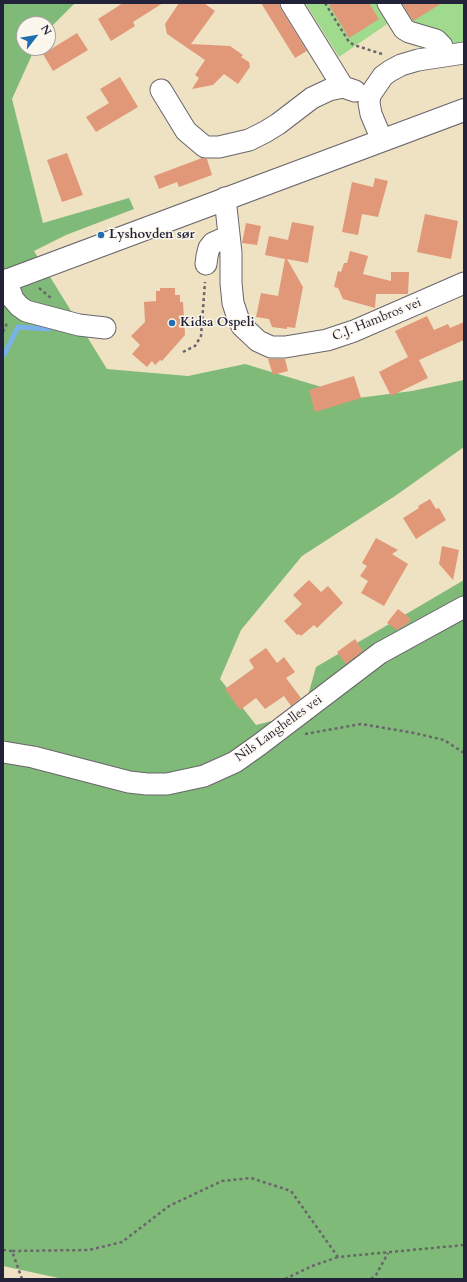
<!DOCTYPE html>
<meta charset="utf-8">
<style>
body{margin:0}
#map{position:relative;width:467px;height:1282px;overflow:hidden;background:#eee2c3;font-family:Cardo,serif}
canvas{display:block}
.frame{position:absolute;inset:0;border:4px solid #22223b;pointer-events:none}
.north{position:absolute;left:16px;top:16px;width:40px;height:40px;box-sizing:border-box;background:#fbf7ec;border:1px solid #a4a2a5;border-radius:50%;rotate:59deg;font-size:11px;font-weight:700;line-height:16px;text-align:center;color:#22223b}
.north::after{content:'';display:block;margin:auto;width:14px;height:18px;background:#1f6fb2;clip-path:polygon(50% 0,100% 100%,50% 72%,0 100%)}
</style>
<div id="map">
<canvas width="467" height="1282"></canvas>
<div class="frame"></div>
<div class="north">N</div>
</div>
<script>
const c = document.querySelector('canvas').getContext('2d');
c.lineJoin = 'round';
function fillPath(path, color) {
  c.fillStyle = color;
  c.fill(path, 'evenodd');
}
function poly(rows) {
  const path = new Path2D();
  for (const r of rows) {
    path.moveTo(r[0], r[1]);
    for (let i = 2; i < r.length; i += 2) path.lineTo(r[i], r[i + 1]);
  }
  return path;
}
function strokePath(path, color, width, dash) {
  c.strokeStyle = color;
  c.lineWidth = width;
  c.lineCap = dash ? 'butt' : 'round';
  c.setLineDash(dash || []);
  c.stroke(path);
}
function label(font, color, halo, rows, align = 'center') {
  c.font = font + ' Cardo,serif';
  c.lineWidth = 3;
  c.setLineDash([]);
  c.textBaseline = 'middle';
  c.strokeStyle = halo;
  c.fillStyle = color;
  for (const [text, x, y, turn = 0] of rows) {
    c.save();
    c.translate(x, y);
    c.rotate((+turn || 0) * Math.PI / 180);
    c.textAlign = isNaN(turn) ? turn : align;
    if (halo) c.strokeText(text, 0, 0);
    c.fillText(text, 0, 0);
    c.restore();
  }
}
fillPath(poly([
 [305,3,464,3,464,47,461,48,393,20,339,57]
]), '#a0da8d');
fillPath(poly([
 [3,3,75,3,48,30,48,24,24,24,24,48,35,48,12,99,43,223,129,198,134,209,66,235,34,251,107,369,188,376,245,364,358,398,412,391,464,380,464,447,395,496,302,556,241,630,220,679,256,725,303,713,316,667,464,580,464,1279,63,1279,3,1266]
]), '#80ba78');
strokePath(poly([
 [3,355,5,353,18,327,49,329]
]), '#7bb1e9', 5);
fillPath(poly([
 [123,3,163,3,133,22,135,26,111,41,98,19],
 [179,3,204,3,215,11,191,44,230,46,243,55,241,57,249,62,250,67,238,84,224,74,213,85,192,89,199,78,195,75,205,60,167,34,165,24],
 [261,3,279,3,281,9,307,51,295,58],
 [328,3,369,3,379,19,349,38],
 [402,3,442,3,413,21],
 [77,33,88,50,53,71,43,54],
 [120,77,138,107,96,132,86,117,109,103,100,89],
 [67,153,83,195,62,202,47,160],
 [202,158,207,159,212,175,179,187,177,182,159,189,154,176],
 [375,178,388,181,378,217,362,214,358,235,342,232,352,182,373,187],
 [425,214,458,221,451,259,417,252],
 [292,222,314,226,308,263,287,259,303,287,295,328,287,327,287,329,272,327,269,319,256,317,261,293,278,296,285,259,265,255,269,236,288,240],
 [246,223,261,226,257,245,242,243],
 [350,251,368,256,363,274,391,281,391,272,409,272,408,294,376,294,375,308,343,299,338,288,334,287,338,271,341,272,344,263,347,263],
 [160,288,175,288,175,295,180,295,180,302,183,302,185,335,162,361,160,360,155,365,152,361,147,367,132,354,140,345,131,336,145,322,144,302,156,301,156,291,160,291],
 [427,316,434,330,448,324,450,328,464,322,464,340,419,360,428,378,391,396,379,372,408,357,395,331],
 [268,359,285,359,288,371,273,375],
 [354,376,361,398,315,412,309,390],
 [430,499,436,509,439,508,446,520,416,539,403,518,419,508,418,506],
 [376,538,398,550,392,554,408,564,384,606,361,593,368,581,360,576,367,566,362,563],
 [442,546,459,550,453,580,439,564],
 [309,580,321,592,328,586,343,603,317,628,314,625,301,636,299,634,297,635,284,621,302,604,293,595],
 [398,609,411,619,407,624,397,630,387,623],
 [355,639,363,651,346,664,337,652],
 [266,648,277,663,284,657,295,672,286,678,301,698,291,706,284,696,265,709,256,698,240,710,225,689,254,668,249,660]
]), '#e19878');
const minor = poly([
 [291,3,343,87,355,91],
 [388,3,404,29,409,32,436,40,442,46,444,56],
 [161,90,186,131,205,147,219,147,249,140,265,132,278,124,312,98,329,90,343,87],
 [382,140,371,114,369,103,370,95,383,76,390,71,401,65,418,60,464,53],
 [225,198,231,253,231,283,233,303,238,318,242,326,258,341,271,347,285,347,327,340,354,331,464,283],
 [206,264,207,256,209,248,213,243,229,236],
 [6,280,13,299,19,306,26,311,79,325,105,328],
 [3,752,33,757,129,782,147,784,167,784,204,776,235,762,259,745,380,653,464,607]
]);
const major = poly([
 [3,282,464,110]
]);
strokePath(minor, '#69656b', 23);
strokePath(major, '#69656b', 24);
strokePath(poly([
 [325,3,349,42,354,45,382,54],
 [39,288,51,298],
 [3,332,8,321],
 [183,352,195,346,201,336,205,282],
 [305,734,361,724,414,733,444,740,464,753],
 [3,1250,12,1251],
 [22,1279,12,1251,89,1250,122,1242,169,1206,222,1181,251,1178,291,1191,338,1257,464,1245],
 [285,1279,312,1266,338,1257],
 [371,1279,376,1275,388,1253]
]), '#69656b', 2.5, [3, 3]);
strokePath(minor, '#fff', 21);
strokePath(major, '#fff', 22);
for (const [x, y, r, color] of [
 [101,235,4,"#1f6fb2"],
 [172,323,4,"#1f6fb2"]
]) {
  const dot = new Path2D();
  dot.arc(x, y, r, 0, 2 * Math.PI);
  c.fillStyle = color;
  c.fill(dot);
  strokePath(dot, '#fbf7ec', 1.5);
}
label('bold 13px', '#22223b', '#fbf7ec', [
 ["Lyshovden sør",109,235],
 ["Kidsa Ospeli",180,323]
], 'left');
label('13px', '#22223b', '#fbf7ec', [
 ["C.J. Hambros vei",377,320,-22],
 ["Nils Langhelles vei",279,729,-36]
]);
</script>
